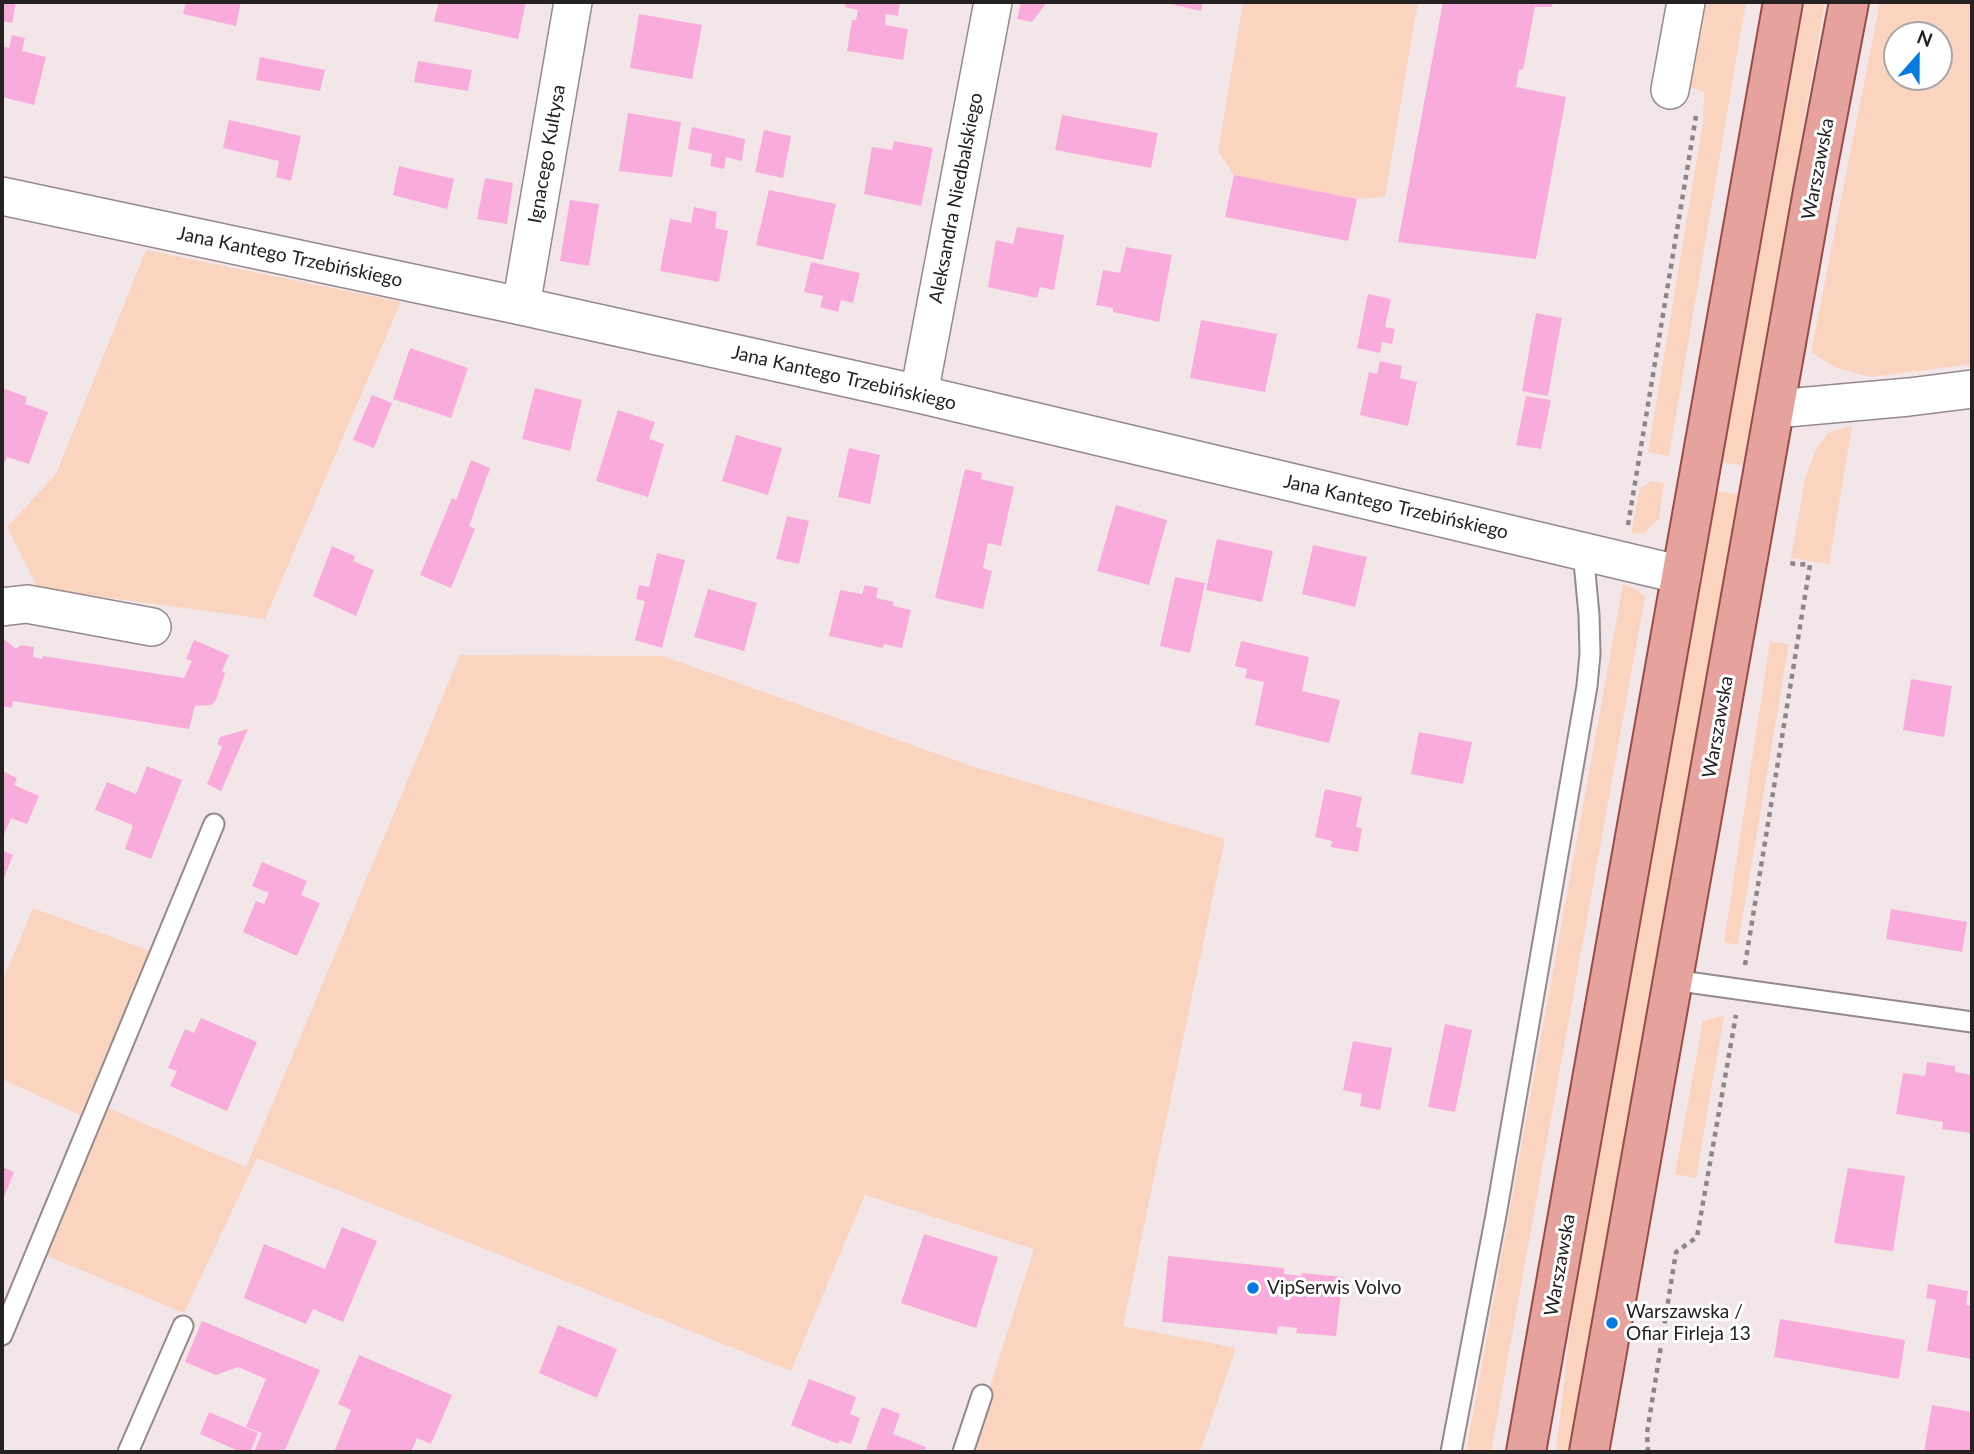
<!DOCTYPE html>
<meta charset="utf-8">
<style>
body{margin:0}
#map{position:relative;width:1974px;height:1454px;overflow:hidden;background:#f3e6e9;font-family:Lato,sans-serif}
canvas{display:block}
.frame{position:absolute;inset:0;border:4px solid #252021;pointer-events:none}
.north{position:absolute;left:1883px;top:21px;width:70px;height:70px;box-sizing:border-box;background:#fff;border:2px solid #a8a6a6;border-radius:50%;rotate:21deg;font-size:19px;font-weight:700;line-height:28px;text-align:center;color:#252021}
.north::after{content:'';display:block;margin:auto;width:24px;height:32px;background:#067ae1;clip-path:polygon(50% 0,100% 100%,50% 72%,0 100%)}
</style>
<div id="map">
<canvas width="1974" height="1454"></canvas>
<div class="frame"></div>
<div class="north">N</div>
</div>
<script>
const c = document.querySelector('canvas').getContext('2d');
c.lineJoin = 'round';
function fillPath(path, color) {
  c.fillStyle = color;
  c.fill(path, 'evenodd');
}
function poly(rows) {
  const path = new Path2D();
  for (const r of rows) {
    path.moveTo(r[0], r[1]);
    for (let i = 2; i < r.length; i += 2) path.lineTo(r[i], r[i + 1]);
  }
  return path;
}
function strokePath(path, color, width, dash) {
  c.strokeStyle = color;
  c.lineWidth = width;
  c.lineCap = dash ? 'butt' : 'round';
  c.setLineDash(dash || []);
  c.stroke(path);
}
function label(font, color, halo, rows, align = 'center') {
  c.font = font + ' Lato,sans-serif';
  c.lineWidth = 6;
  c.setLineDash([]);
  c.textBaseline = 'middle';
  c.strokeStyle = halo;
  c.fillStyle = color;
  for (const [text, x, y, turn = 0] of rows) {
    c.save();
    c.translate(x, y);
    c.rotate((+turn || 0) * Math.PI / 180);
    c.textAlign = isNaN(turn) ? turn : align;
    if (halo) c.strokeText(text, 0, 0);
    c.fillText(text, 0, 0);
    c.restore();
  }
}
fillPath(poly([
 [1243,2,1418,2,1385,197,1356,199,1234,175,1218,151],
 [1703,2,1746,2,1669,456,1648,452,1703,121,1704,92,1688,86],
 [1805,2,1825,2,1743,466,1722,462],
 [1880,2,1972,2,1972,364,1872,377,1836,368,1811,352],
 [1939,35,1939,77,1897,77,1897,35],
 [146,250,401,302,265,619,38,588,7,527,56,474],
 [1852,426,1829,564,1791,558,1805,479,1815,451,1829,432],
 [1652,481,1664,484,1659,519,1644,533,1631,534,1640,488],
 [1717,491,1738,494,1569,1452,1556,1452,1575,1286],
 [1623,584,1637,590,1645,597,1491,1452,1466,1452],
 [1770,642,1789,644,1738,945,1724,942],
 [460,655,663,656,974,767,1225,839,1123,1326,1236,1348,1200,1452,969,1452,1034,1249,865,1195,791,1371,257,1158,184,1313,26,1247,82,1116,2,1079,2,982,33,908,150,951,87,1099,246,1167],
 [1724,1016,1696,1178,1675,1174,1703,1021]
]), '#fbd4c0');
fillPath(poly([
 [2,2,16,2,12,23,2,21],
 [186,2,241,2,236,26,183,14],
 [439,2,526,2,518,39,434,21],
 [846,2,900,2,898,16,886,14,885,25,908,29,903,60,847,51,852,20,856,20,858,10,845,7],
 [1021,2,1047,2,1032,22,1017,19],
 [1161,2,1203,2,1201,11],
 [1443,2,1553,2,1552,7,1535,7,1523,70,1519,69,1516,87,1566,97,1536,259,1398,242],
 [639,14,702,25,692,79,630,68],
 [12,35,25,38,22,51,46,57,34,105,2,97,2,46,9,48],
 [260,57,325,70,320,91,256,80],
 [418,61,472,70,468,91,414,82],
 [628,113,681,122,672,177,619,171],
 [1062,115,1158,133,1151,168,1055,150],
 [229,120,301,136,291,181,276,177,279,161,223,148],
 [692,127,745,139,742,161,726,157,724,169,710,166,712,154,688,149],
 [764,130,791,136,783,178,755,172],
 [894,141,933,148,921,206,864,194,872,147,892,150],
 [399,166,454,179,447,209,393,195],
 [1234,175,1357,199,1348,241,1225,217],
 [485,178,513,183,507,224,477,219],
 [769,190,836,204,823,260,756,245],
 [570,200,599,204,589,266,560,261],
 [694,207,717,212,715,228,728,231,719,282,660,271,670,219,691,223],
 [1017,227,1064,235,1054,290,1040,287,1037,298,988,287,996,240,1013,244],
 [1126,247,1172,255,1159,322,1113,312,1113,308,1096,305,1103,270,1120,273],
 [811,262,860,273,853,303,841,300,838,312,820,307,823,296,804,292],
 [1368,294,1391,299,1385,327,1395,329,1392,344,1382,342,1380,353,1357,348],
 [1536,313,1562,318,1548,396,1522,391],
 [1201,320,1277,334,1265,392,1190,378],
 [410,348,468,368,451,418,393,399],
 [1380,361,1402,366,1400,378,1417,382,1408,426,1360,415,1369,372,1377,374],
 [2,388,27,397,25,404,48,412,29,464,7,457,5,462,2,461],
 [535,388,582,400,570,451,522,439],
 [372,395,392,403,374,448,353,440],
 [1526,396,1551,400,1541,449,1516,445],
 [618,410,655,422,649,439,664,444,648,497,596,481],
 [736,435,782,448,768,495,722,481],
 [849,448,880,455,870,504,838,497],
 [471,460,490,468,469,526,475,529,451,588,420,575,452,498,456,500],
 [965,469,982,473,981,479,1014,487,1001,546,988,543,983,568,992,571,983,609,935,598],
 [1116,505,1167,520,1149,585,1097,571],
 [787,516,809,521,799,564,776,559],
 [1217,539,1273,551,1262,602,1206,590],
 [1313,545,1367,557,1355,607,1302,594],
 [332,546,355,556,353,561,374,570,356,616,313,596],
 [657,553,685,560,662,648,635,640,645,601,636,599,639,585,649,587],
 [1175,577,1205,583,1190,653,1160,646],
 [865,585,878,588,876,598,894,602,893,606,911,610,902,648,884,644,883,648,829,636,840,590,862,594],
 [708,589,757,603,744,651,694,637],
 [3,638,16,649,21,645,34,647,33,657,42,659,43,656,184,678,192,661,186,659,194,640,229,655,222,671,225,673,216,700,211,705,195,706,189,729,13,701,12,708,2,706],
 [1241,641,1309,657,1302,691,1340,700,1329,743,1255,725,1264,682,1245,678,1247,669,1235,666],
 [1911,679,1952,686,1944,737,1903,730],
 [248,729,221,791,207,784,222,747,217,744,220,737],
 [1419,732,1472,742,1463,784,1411,774],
 [147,766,182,780,151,859,125,849,133,825,95,810,107,782,136,794],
 [2,771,17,778,14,785,39,796,27,824,11,818,2,839],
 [1325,789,1362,797,1356,827,1362,828,1358,852,1331,847,1332,841,1315,837],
 [2,850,13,855,2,883],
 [262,862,307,881,301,895,320,903,297,956,243,932,256,901,264,904,269,893,252,886],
 [1891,909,1967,922,1962,952,1886,939],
 [201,1018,257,1042,227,1111,170,1086,177,1071,168,1068,185,1029,194,1033],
 [1445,1024,1472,1030,1455,1112,1428,1107],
 [1353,1041,1392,1048,1380,1110,1360,1106,1362,1094,1343,1090],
 [1927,1062,1955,1066,1955,1072,1972,1075,1970,1133,1942,1129,1943,1122,1896,1114,1903,1073,1925,1076],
 [2,1167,14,1172,2,1202],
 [1848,1168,1905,1176,1893,1251,1834,1243],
 [342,1227,377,1241,343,1322,313,1309,306,1324,244,1298,264,1244,325,1269],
 [924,1234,998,1257,976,1328,901,1303],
 [1168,1256,1284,1268,1284,1274,1302,1276,1302,1273,1343,1277,1336,1336,1296,1333,1297,1328,1278,1326,1277,1334,1162,1322],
 [1928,1284,1968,1291,1966,1305,1972,1306,1972,1359,1927,1351,1936,1300,1926,1298],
 [1780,1319,1905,1340,1899,1379,1774,1357],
 [202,1321,320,1370,284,1452,254,1452,262,1433,246,1427,266,1379,238,1367,216,1375,185,1362],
 [558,1325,617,1349,597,1398,539,1373],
 [359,1355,452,1395,431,1444,417,1438,411,1452,334,1452,351,1410,338,1404],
 [809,1379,856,1397,850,1414,860,1418,851,1444,840,1440,838,1444,791,1425],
 [1932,1405,1972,1412,1972,1452,1924,1452],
 [882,1407,900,1414,893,1434,926,1447,924,1452,865,1452],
 [209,1412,258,1433,250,1452,241,1452,200,1434]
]), '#f9acdb');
const service = poly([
 [1673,980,1972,1022],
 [2,1335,214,824],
 [128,1452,183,1326],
 [963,1452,982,1395],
 [1451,1452,1496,1215,1587,686,1590,654,1589,615,1583,551]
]);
const minor = poly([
 [1670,90,1686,2],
 [2,196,521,306,919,394,1682,575],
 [521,306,573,2],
 [919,394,993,2],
 [1775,409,1909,397,1972,389],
 [2,607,27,604,152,627]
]);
const primary = poly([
 [1526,1452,1783,2],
 [1589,1452,1813,191,1849,2]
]);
strokePath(service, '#95898c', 23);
strokePath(minor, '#95898c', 40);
strokePath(primary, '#974d48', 42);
strokePath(poly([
 [1628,525,1696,116],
 [1745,965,1810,565,1786,563],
 [1648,1452,1647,1433,1676,1252,1697,1237,1736,1015]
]), '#8e8587', 4.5, [5, 5]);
strokePath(service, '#fff', 19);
strokePath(minor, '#fff', 37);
strokePath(primary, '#e6a39e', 38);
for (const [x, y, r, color] of [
 [1253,1288,7,"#067ae1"],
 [1612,1323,7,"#067ae1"]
]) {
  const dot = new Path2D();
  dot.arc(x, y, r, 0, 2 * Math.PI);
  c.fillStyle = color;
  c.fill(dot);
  strokePath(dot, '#fff', 2.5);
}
label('19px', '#252021', '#fff', [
 ["Ignacego Kultysa",547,154,-80],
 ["Warszawska",1818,169,-79],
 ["Aleksandra Niedbalskiego",956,198,-79],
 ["Jana Kantego Trzebińskiego",290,257,12],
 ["Jana Kantego Trzebińskiego",844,378,13],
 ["Jana Kantego Trzebińskiego",1396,507,13],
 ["Warszawska",1718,727,-80],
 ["Warszawska",1560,1265,-80]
]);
label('19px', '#252021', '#fff', [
 ["VipSerwis Volvo",1267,1288],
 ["Warszawska /",1626,1312],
 ["Ofiar Firleja 13",1626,1334]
], 'left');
</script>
